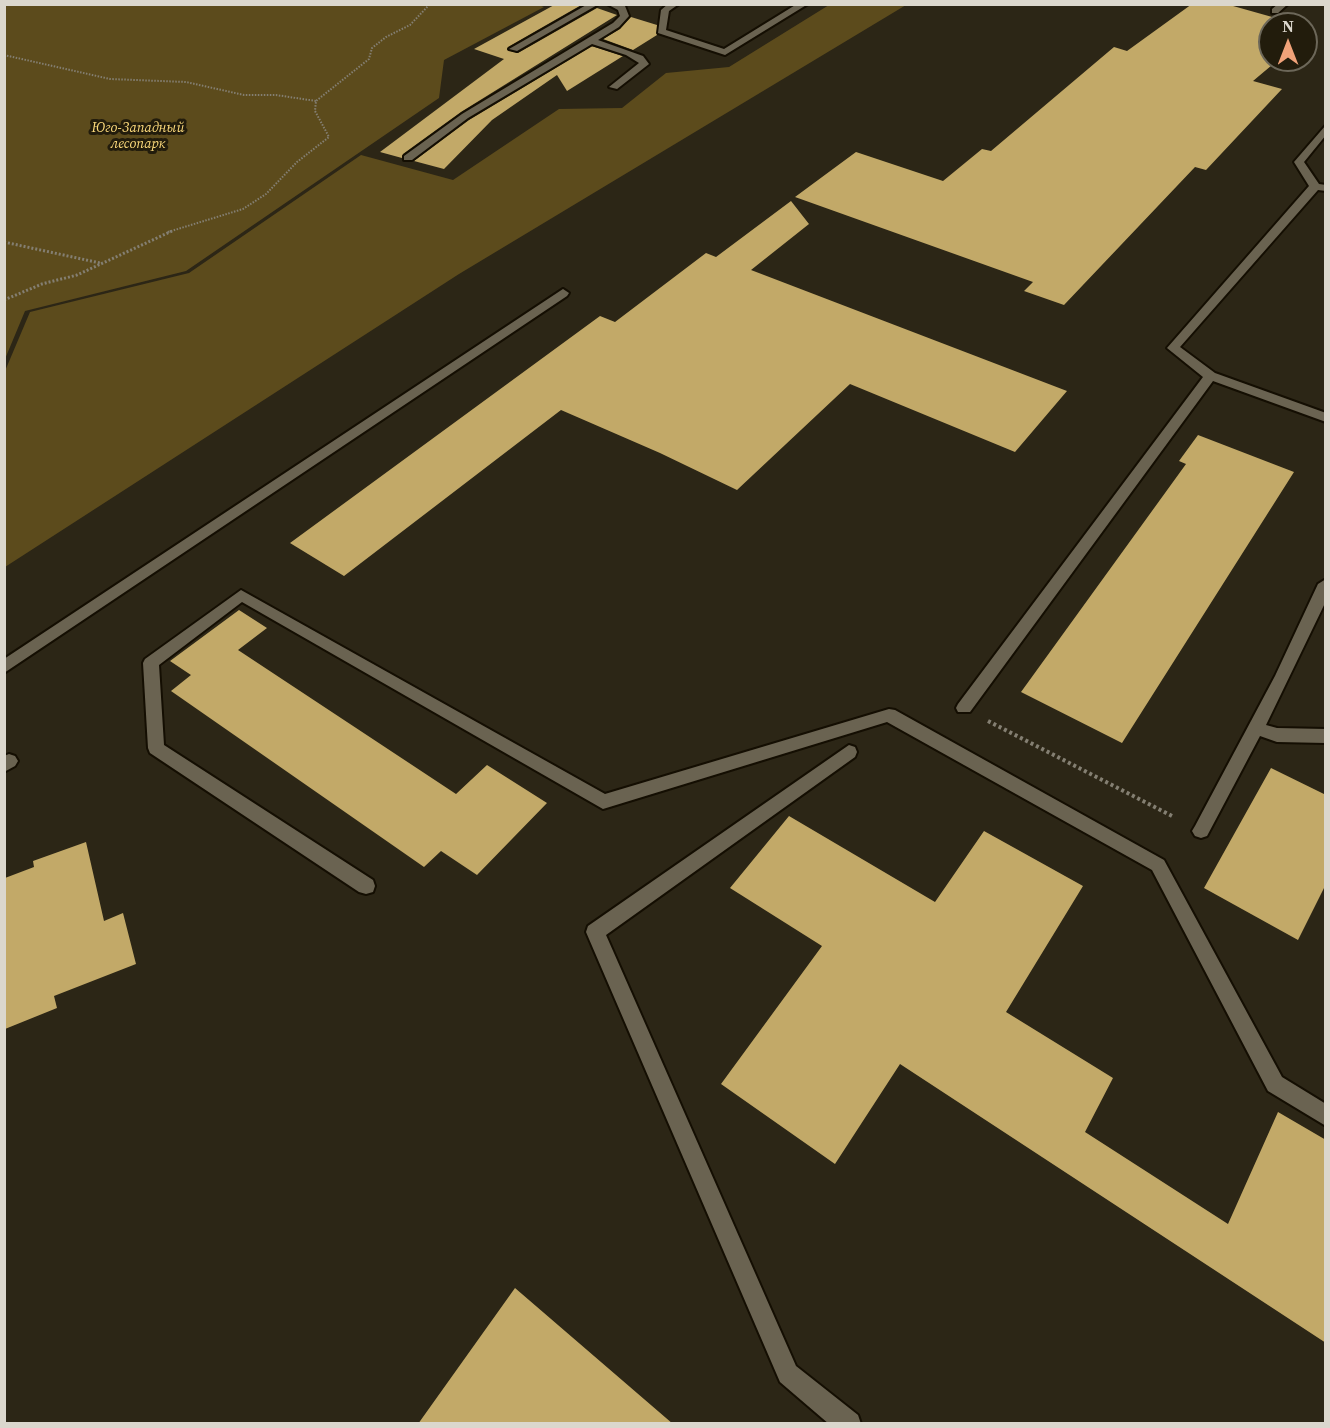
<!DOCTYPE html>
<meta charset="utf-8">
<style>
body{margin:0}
#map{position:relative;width:1330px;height:1428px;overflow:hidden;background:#2c2616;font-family:"Source Serif 4",serif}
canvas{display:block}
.frame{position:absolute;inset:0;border:6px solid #dbd7cd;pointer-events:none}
.north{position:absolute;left:1258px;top:12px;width:60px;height:60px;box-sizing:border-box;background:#221c0c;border:2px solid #6c6759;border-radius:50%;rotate:0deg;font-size:16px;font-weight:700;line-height:24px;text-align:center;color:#dbd7cd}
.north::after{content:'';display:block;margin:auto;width:21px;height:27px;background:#f0a279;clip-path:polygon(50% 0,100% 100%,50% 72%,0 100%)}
</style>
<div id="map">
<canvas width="1330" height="1428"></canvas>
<div class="frame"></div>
<div class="north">N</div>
</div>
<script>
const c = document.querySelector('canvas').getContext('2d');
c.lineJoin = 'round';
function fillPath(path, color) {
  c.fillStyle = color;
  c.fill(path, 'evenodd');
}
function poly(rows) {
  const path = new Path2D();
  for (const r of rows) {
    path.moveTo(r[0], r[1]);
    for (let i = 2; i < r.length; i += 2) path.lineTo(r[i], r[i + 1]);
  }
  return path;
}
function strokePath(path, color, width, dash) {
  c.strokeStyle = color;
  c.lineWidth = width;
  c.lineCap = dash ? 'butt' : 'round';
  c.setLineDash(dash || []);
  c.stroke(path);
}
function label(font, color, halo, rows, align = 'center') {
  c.font = font + ' "Source Serif 4",serif';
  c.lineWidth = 6;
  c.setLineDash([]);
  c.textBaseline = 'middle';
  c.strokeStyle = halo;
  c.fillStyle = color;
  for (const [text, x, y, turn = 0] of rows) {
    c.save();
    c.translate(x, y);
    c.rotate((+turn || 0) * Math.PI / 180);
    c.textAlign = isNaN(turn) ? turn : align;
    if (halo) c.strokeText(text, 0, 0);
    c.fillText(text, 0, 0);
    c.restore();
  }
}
fillPath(poly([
 [536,4,544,7,444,60,439,98,186,271,25,311,5,359,5,5],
 [829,5,906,5,459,274,5,567,5,371,30,312,189,273,361,155,453,180,559,109,622,108,666,73,729,67]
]), '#5c4b1c');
fillPath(poly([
 [556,4,583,4,508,47,507,50,518,53,597,8,617,15,461,112,403,154,402,158,380,152,504,59,474,49],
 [1192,4,1226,4,1297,24,1270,24,1270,60,1278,60,1253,81,1282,89,1206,170,1195,167,1064,305,1024,291,1033,282,795,197,856,152,943,181,982,149,991,151,1114,47,1127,51],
 [631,17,657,25,657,35,633,50,603,39,620,29],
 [592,46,623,56,567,91,557,75,492,120,444,169,414,161,469,120],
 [791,201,809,224,751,270,1067,391,1015,452,850,384,737,490,660,453,561,410,344,576,290,543,600,316,615,322,706,253,716,257],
 [1198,435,1294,472,1122,743,1021,692,1186,464,1179,461],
 [239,610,267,628,238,650,456,794,487,765,547,803,477,875,441,851,424,867,171,691,191,675,170,661],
 [1271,768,1326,795,1326,884,1298,940,1204,888],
 [789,816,935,902,984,831,1083,886,1006,1012,1113,1078,1085,1132,1228,1224,1278,1112,1326,1140,1326,1343,900,1064,835,1164,721,1084,822,946,730,888],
 [86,842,104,921,123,913,136,964,54,996,57,1008,5,1029,5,878,34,867,33,861],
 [515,1288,673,1424,418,1424]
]), '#c2a968');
const service = poly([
 [588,4,599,4,517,51,509,49,588,4],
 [607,4,625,6,629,16,619,27,598,40,643,56,649,64,617,89,609,87,639,63,626,55,592,44,468,118,412,160,404,160,404,156,462,114,613,23,620,16,618,10,607,4],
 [668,4,679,4,669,11,666,30,724,49,797,4,808,4,725,55,658,33,661,10,668,4],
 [1278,4,1288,4,1278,13,1272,13,1272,9,1278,4],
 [1326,125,1326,135,1304,162,1319,184,1326,185,1326,191,1318,190,1180,347,1215,373,1326,413,1326,422,1213,381,970,712,958,712,956,708,958,704,1203,377,1167,348,1309,186,1294,162,1326,125],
 [563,289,569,293,567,296,4,673,4,659,563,289],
 [1326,579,1326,601,1266,725,1277,728,1326,729,1326,743,1277,742,1260,736,1207,836,1201,838,1195,836,1192,831,1195,826,1275,676,1318,584,1326,579],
 [241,590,605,794,889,709,895,710,1164,860,1282,1077,1326,1104,1326,1126,1268,1091,1152,870,887,722,603,809,242,602,159,665,164,745,373,880,375,886,373,892,366,894,359,892,150,753,148,748,143,663,145,659,241,590],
 [849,745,855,747,857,752,855,757,606,935,796,1366,858,1415,861,1424,829,1424,780,1382,586,932,588,926,849,745],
 [9,754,15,756,18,761,15,766,4,772,4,756,9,754]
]);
strokePath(service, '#140e02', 4);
strokePath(poly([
 [4,55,110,79,186,82,244,95,276,95,316,101],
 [168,232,243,209,266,194,297,162,329,137,315,111,316,101,369,59,372,48,386,37,410,25,430,4]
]), '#847f72', 2, [1.5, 1.5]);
strokePath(poly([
 [4,242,100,263],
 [4,300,42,284,77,275,172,231]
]), '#847f72', 3, [2, 2]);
strokePath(poly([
 [988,721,1174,817]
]), '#847f72', 4, [3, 3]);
fillPath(service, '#6a6351');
label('italic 14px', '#fbd97b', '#221c0c', [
 ["Юго-Западный",138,128],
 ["лесопарк",138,144]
]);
</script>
